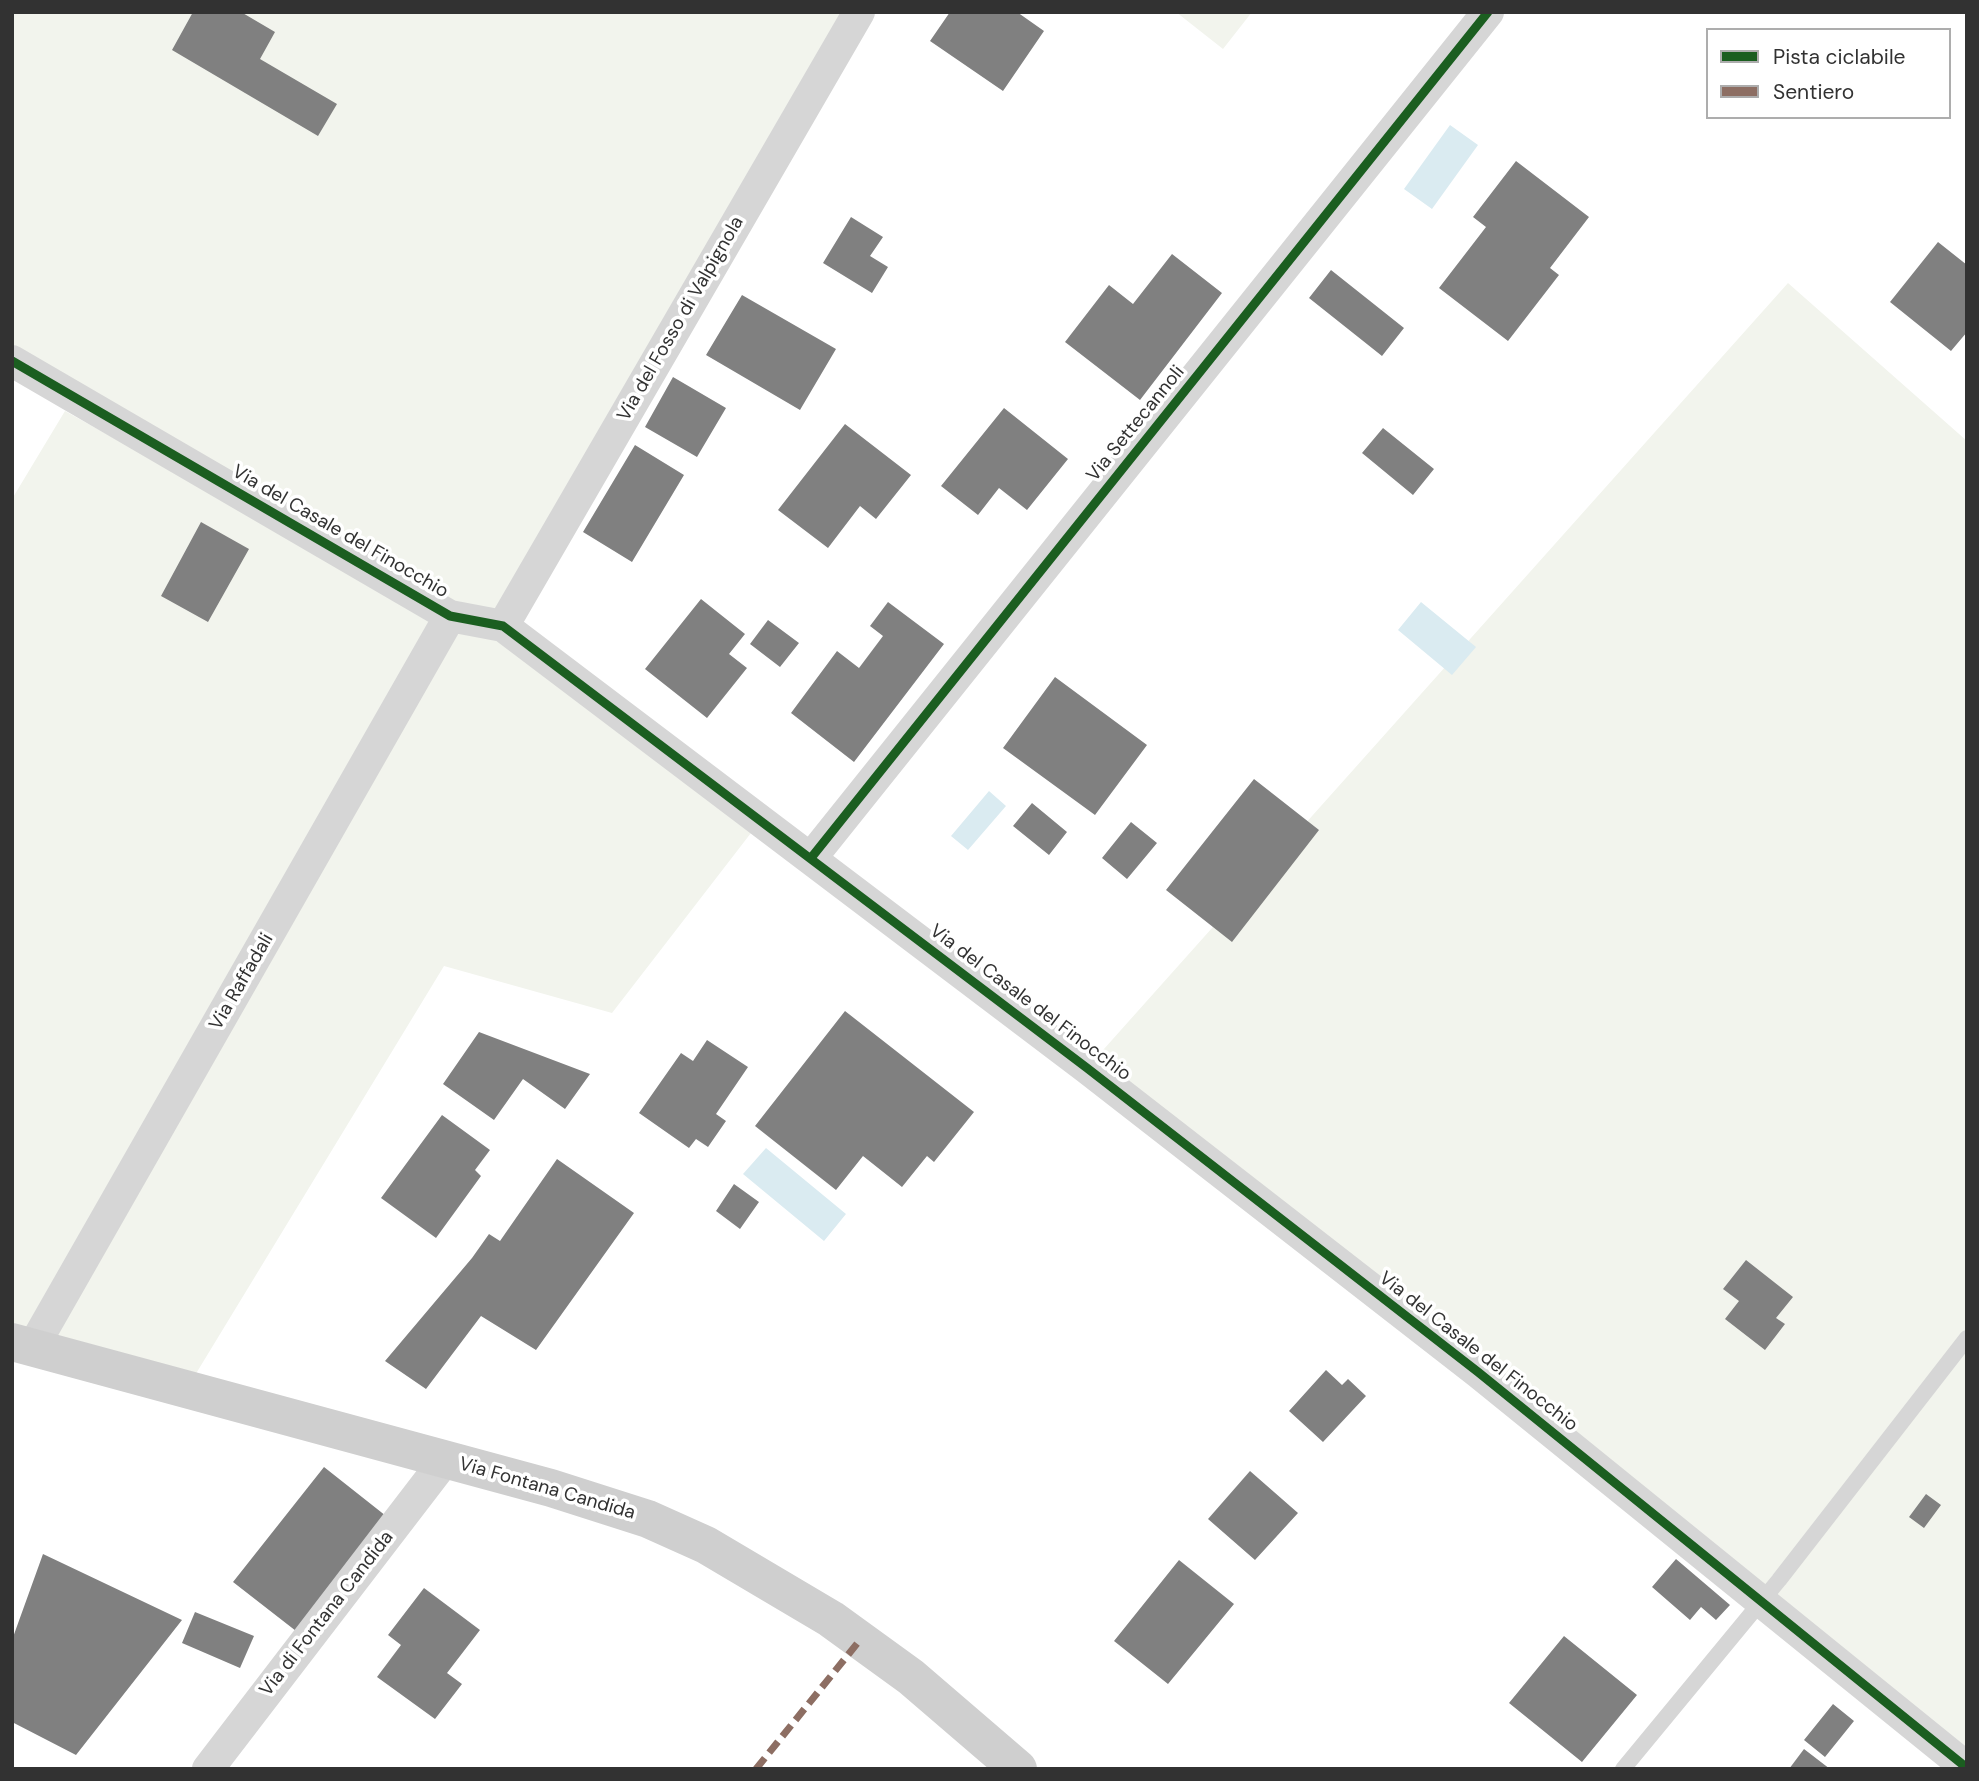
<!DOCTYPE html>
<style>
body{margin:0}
#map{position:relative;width:1979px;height:1781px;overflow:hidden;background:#fff;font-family:"DM Sans",sans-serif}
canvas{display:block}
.frame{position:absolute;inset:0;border:14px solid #323232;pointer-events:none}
.legend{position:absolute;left:1706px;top:28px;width:245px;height:91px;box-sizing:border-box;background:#fff;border:2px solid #adadad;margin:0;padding:9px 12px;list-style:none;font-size:21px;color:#323232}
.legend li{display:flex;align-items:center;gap:14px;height:35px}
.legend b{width:35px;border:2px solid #adadad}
</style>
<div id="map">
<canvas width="1979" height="1781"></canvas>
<div class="frame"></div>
<ul class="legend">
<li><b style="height:9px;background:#1b5e20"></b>Pista ciclabile</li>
<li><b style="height:9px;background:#8d6e63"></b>Sentiero</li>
</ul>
</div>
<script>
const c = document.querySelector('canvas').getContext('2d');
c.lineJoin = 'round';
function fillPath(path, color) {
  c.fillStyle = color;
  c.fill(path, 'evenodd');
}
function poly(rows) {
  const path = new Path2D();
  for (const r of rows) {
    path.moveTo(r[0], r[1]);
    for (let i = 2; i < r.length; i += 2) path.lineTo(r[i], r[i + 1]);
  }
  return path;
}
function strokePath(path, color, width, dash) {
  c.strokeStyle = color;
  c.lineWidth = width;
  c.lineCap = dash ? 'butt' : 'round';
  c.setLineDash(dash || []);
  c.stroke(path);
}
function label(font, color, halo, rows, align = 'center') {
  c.font = font + ' "DM Sans",sans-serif';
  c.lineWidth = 7;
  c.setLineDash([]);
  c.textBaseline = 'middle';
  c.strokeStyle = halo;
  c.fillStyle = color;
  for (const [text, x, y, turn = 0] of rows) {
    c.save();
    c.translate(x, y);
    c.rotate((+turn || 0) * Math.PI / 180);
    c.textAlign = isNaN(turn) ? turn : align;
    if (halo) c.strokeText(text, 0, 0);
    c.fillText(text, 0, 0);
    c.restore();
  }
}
fillPath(poly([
 [12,12,859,12,504,626,761,820,612,1013,444,966,186,1390,12,1342,12,499,65,411,182,476,12,361],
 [1176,12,1252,12,1223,49],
 [1788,283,1967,441,1967,1768,1087,1068]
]), '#f2f4ed');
fillPath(poly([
 [1450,125,1478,145,1432,209,1404,189],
 [1421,602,1476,647,1452,675,1398,630],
 [989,791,1006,806,968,850,951,836],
 [766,1148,846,1214,824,1241,743,1174]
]), '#daebf1');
fillPath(poly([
 [193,12,241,12,275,32,260,59,337,104,318,136,172,50],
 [950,12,1017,12,1044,31,1003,91,930,41],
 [1516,161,1589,217,1550,268,1559,275,1508,341,1439,288,1486,227,1473,217],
 [851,217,883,237,870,256,888,267,872,293,823,263],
 [1938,242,1967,265,1967,332,1951,351,1890,302],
 [1172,254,1222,293,1140,400,1065,342,1109,285,1133,304],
 [1331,270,1404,328,1382,356,1309,298],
 [742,295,836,349,800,410,706,355],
 [673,377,726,408,697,457,645,427],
 [1004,408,1068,459,1027,510,999,488,978,515,941,486],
 [845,424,911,475,876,519,860,506,828,548,778,510],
 [1383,428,1434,469,1413,495,1362,453],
 [635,445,684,475,632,562,583,532],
 [201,522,249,549,208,622,161,596],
 [701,599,745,634,729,654,747,668,707,718,645,669],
 [888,602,944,644,854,762,791,713,837,651,859,668,883,636,870,626],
 [768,620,799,643,780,667,750,644],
 [1055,677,1147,745,1095,815,1003,748],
 [1254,779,1319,830,1232,942,1166,890],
 [1032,803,1067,832,1049,855,1013,826],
 [1131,822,1157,843,1127,879,1102,858],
 [845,1011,974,1112,934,1162,927,1156,902,1187,863,1156,836,1190,755,1126],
 [479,1032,590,1074,565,1109,523,1079,494,1120,443,1084],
 [707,1040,748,1067,716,1114,726,1121,708,1147,696,1139,689,1148,639,1113,681,1053,693,1061],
 [442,1115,490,1150,475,1170,481,1176,436,1238,381,1198],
 [557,1159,634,1213,536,1350,481,1316,426,1389,385,1361,472,1258,489,1234,500,1241],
 [734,1184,759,1202,740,1229,716,1211],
 [1746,1260,1793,1297,1776,1318,1785,1324,1765,1350,1725,1319,1739,1301,1723,1289],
 [1326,1370,1342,1385,1348,1379,1366,1396,1323,1442,1289,1411],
 [324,1467,386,1516,296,1631,233,1582],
 [1250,1471,1298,1513,1255,1560,1208,1519],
 [1926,1494,1941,1505,1924,1528,1909,1517],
 [43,1554,182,1620,76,1755,12,1722,12,1640],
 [1676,1559,1730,1605,1716,1620,1701,1607,1690,1620,1652,1587],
 [1179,1560,1234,1604,1168,1684,1114,1641],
 [424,1588,480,1630,447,1673,462,1684,435,1719,377,1677,401,1645,388,1635],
 [195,1612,254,1636,240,1668,182,1643],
 [1564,1636,1637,1695,1582,1762,1509,1703],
 [1833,1704,1854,1721,1825,1757,1804,1740],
 [1804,1749,1830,1769,1789,1769]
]), '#808080');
strokePath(poly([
 [1623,1769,1779,1580,1967,1338]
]), '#d6d6d6', 16);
strokePath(poly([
 [12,361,450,616,503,626,1087,1068,1478,1372,1967,1768],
 [503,626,859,12],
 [811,858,1488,12],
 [33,1347,450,616],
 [208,1769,445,1460]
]), '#d6d6d6', 32);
strokePath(poly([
 [12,1342,551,1488,648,1519,706,1545,831,1619,911,1677,1018,1769]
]), '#cfcfcf', 38);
strokePath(poly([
 [756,1769,860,1640]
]), '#8d6e63', 7, [14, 7]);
strokePath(poly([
 [12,361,450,616,503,626,1087,1068,1478,1372,1967,1768],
 [811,858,1488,12]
]), '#1b5e20', 9);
label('19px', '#323232', '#fff', [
 ["Via del Fosso di Valpignola",681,319,-60],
 ["Via Settecannoli",1136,424,-51],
 ["Via del Casale del Finocchio",340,532,30],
 ["Via Raffadali",242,982,-60],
 ["Via del Casale del Finocchio",1030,1003,37],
 ["Via del Casale del Finocchio",1478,1352,38],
 ["Via Fontana Candida",547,1489,16],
 ["Via di Fontana Candida",327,1614,-52]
]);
</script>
